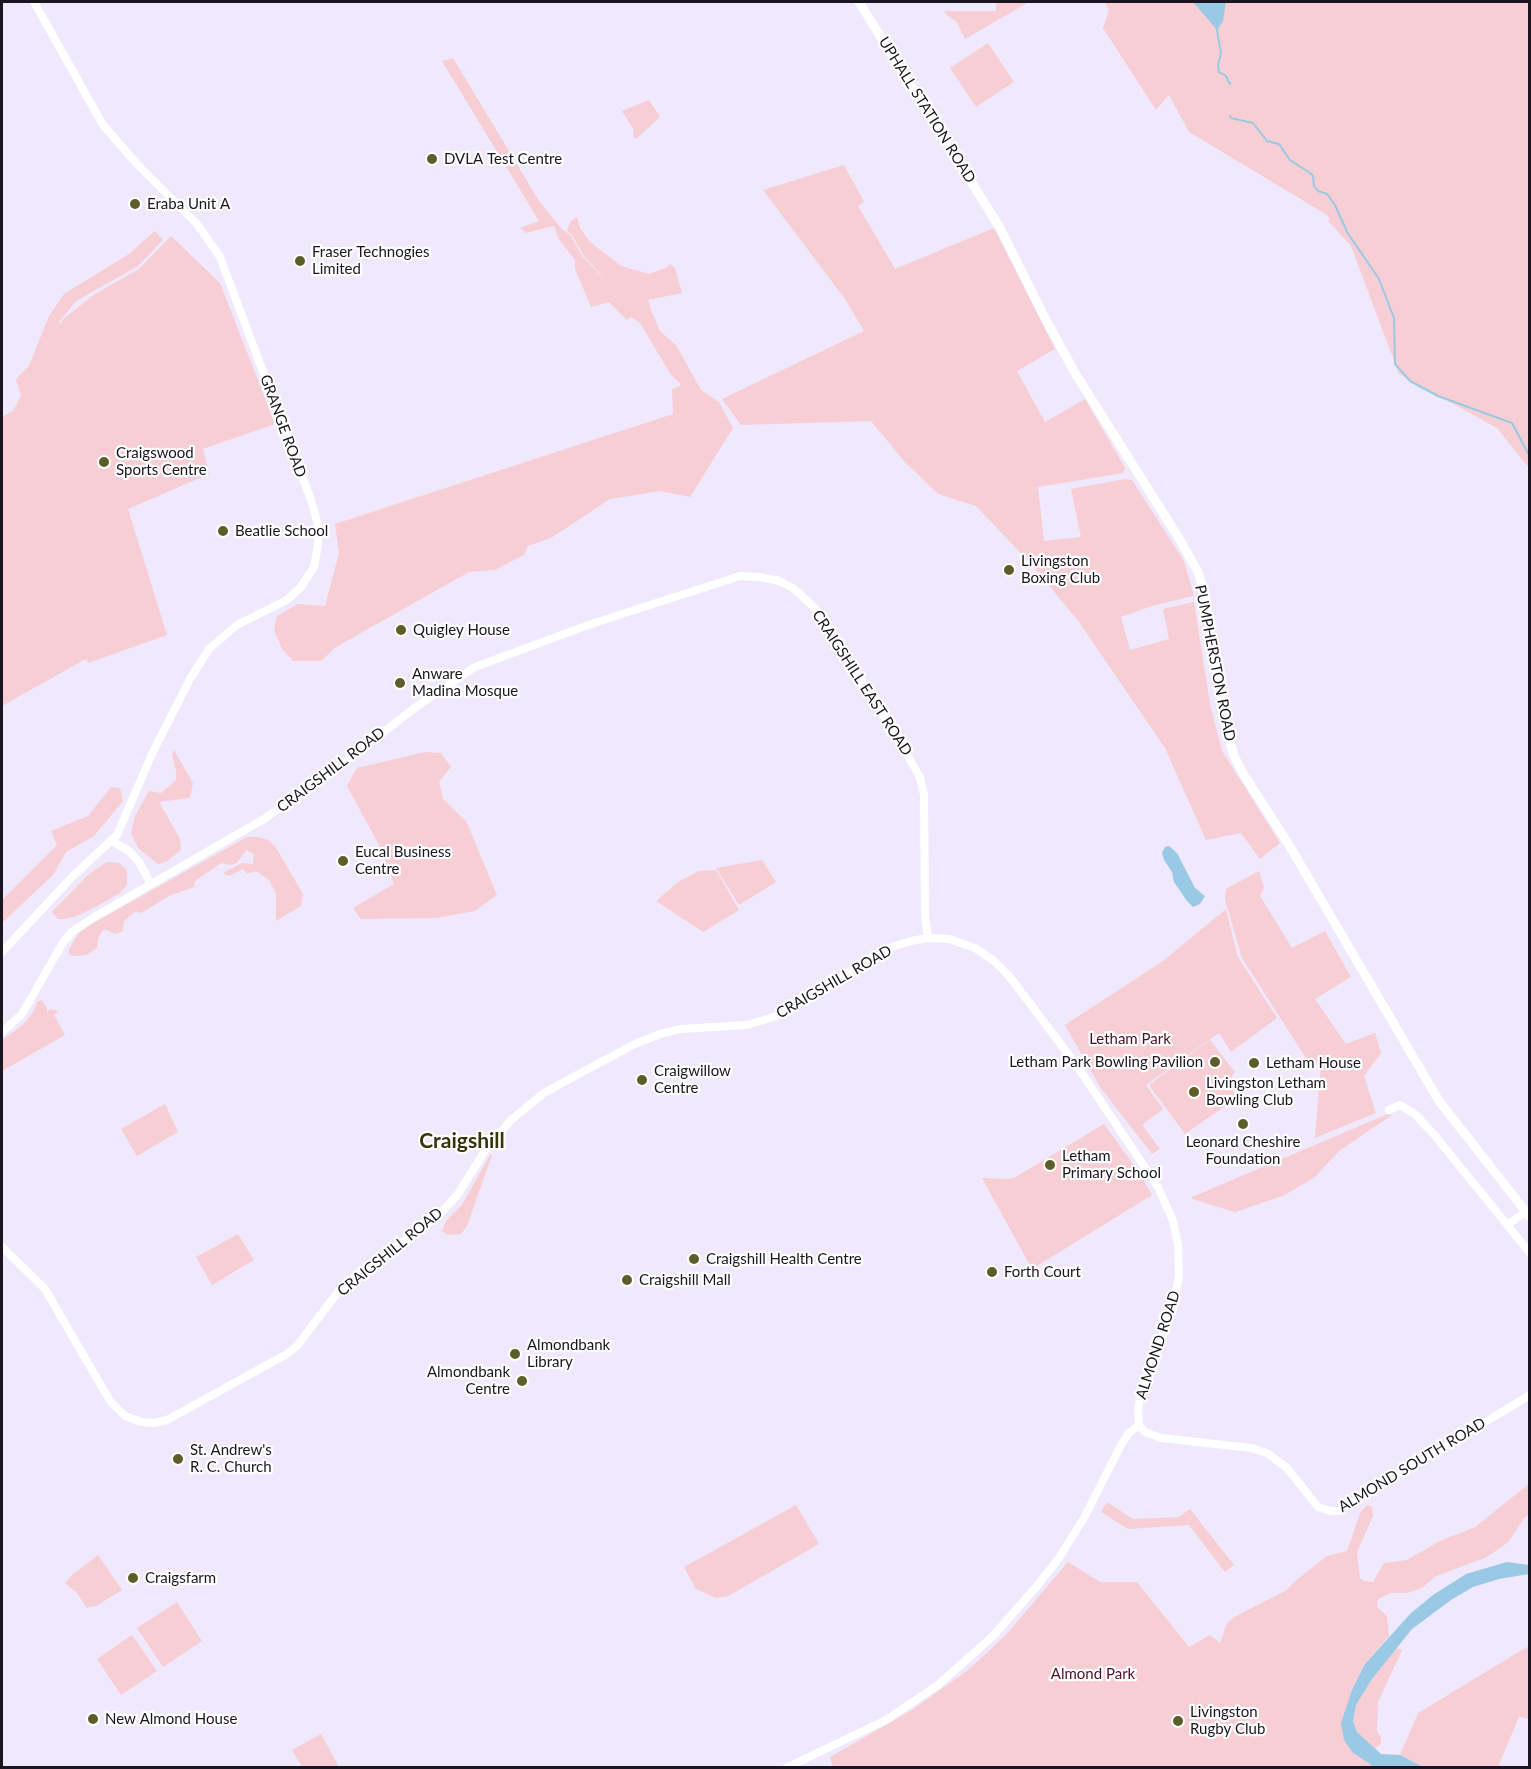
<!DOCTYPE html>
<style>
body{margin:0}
#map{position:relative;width:1531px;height:1769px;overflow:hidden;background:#f0e8fd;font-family:Lato,sans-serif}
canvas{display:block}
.frame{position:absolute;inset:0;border:3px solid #1a1521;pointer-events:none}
</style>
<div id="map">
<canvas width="1531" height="1769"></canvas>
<div class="frame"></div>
</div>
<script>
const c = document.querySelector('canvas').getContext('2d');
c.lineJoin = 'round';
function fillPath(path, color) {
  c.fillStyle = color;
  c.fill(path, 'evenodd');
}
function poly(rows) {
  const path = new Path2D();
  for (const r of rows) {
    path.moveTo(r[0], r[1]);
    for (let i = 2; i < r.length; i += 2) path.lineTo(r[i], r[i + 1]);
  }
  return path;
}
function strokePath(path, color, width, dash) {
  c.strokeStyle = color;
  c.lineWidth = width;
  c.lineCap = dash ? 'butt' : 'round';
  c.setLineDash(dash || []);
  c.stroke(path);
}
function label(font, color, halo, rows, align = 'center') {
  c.font = font + ' Lato,sans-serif';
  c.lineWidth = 4.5;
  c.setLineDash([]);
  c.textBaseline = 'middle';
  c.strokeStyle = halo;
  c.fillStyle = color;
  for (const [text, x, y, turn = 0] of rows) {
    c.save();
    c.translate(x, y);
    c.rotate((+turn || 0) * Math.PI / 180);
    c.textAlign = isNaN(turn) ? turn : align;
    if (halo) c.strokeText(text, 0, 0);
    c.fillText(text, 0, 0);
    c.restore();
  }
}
fillPath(poly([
 [996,2,1029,2,965,39,957,22,947,15,944,11,996,11],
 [1105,2,1529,2,1529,468,1497,428,1399,374,1351,246,1328,221,1330,219,1327,215,1189,132,1169,95,1156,110,1103,28,1109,10],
 [988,43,1014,82,976,107,950,68],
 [453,58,539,201,562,229,571,236,582,256,610,285,583,255,572,235,567,231,571,221,577,217,580,228,590,242,621,266,649,274,666,268,670,264,675,268,682,293,648,300,651,310,660,331,676,345,701,390,719,402,733,428,690,497,660,491,610,499,551,538,528,546,524,555,495,570,469,572,336,647,321,661,293,661,282,649,274,630,277,616,298,604,325,606,339,553,335,524,673,414,672,389,680,386,680,383,671,375,640,323,631,317,627,320,609,302,591,307,575,269,575,260,558,238,554,226,526,233,520,228,539,221,442,61],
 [649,100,660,117,636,139,633,135,634,130,622,111],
 [844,165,864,202,858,206,895,269,994,228,1055,349,1017,371,1045,422,1085,399,1125,468,1123,473,1038,487,1044,541,1081,537,1071,489,1125,479,1132,480,1184,561,1194,596,1155,605,1121,617,1130,650,1169,639,1163,609,1194,602,1210,704,1222,751,1280,843,1260,859,1241,833,1206,840,1165,748,1079,622,1033,566,976,506,938,494,904,461,871,421,741,425,722,399,864,331,845,299,763,190],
 [155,231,163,240,138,266,76,301,59,322,60,324,63,319,95,294,139,269,171,236,220,283,275,424,203,449,209,474,128,509,167,635,88,663,87,659,84,660,2,706,2,417,13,411,21,396,16,379,29,366,49,316,64,294,129,254],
 [174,750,193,783,190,798,159,802,180,839,181,850,166,862,158,864,138,848,131,833,135,816,149,791,161,793,176,780,176,771,172,754],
 [425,752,441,753,451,767,439,782,443,799,466,821,497,895,475,911,436,918,361,919,353,908,394,884,380,847,347,786,357,768],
 [111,787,120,788,123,801,94,836,66,852,53,875,2,923,2,900,57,845,51,831,88,816],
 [247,837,258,837,268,840,275,846,303,894,301,906,276,921,276,893,269,880,256,871,247,874,243,869,229,876,223,873,242,863,253,864,254,854,246,850,237,863,230,865,221,863,195,881,194,887,171,895,141,913,136,911,124,921,123,931,115,934,104,929,99,936,97,948,86,955,74,956,69,954,69,949,79,933,90,925],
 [762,860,776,882,739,905,716,868],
 [107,862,119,863,127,870,127,885,120,893,97,906,77,916,65,919,58,919,52,912,90,873],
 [716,870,739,910,703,932,656,901,678,882,699,871],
 [1259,871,1264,888,1260,896,1292,948,1325,931,1351,977,1315,999,1346,1044,1375,1033,1381,1053,1364,1076,1376,1113,1315,1138,1321,1065,1306,1058,1242,958,1225,900,1226,889],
 [1226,909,1238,957,1277,1018,1231,1052,1219,1033,1146,1085,1163,1109,1142,1125,1160,1149,1152,1154,1100,1087,1065,1025,1163,961],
 [42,1000,47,1008,47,1013,49,1009,59,1011,54,1015,65,1035,2,1071,2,1040,23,1025,34,1011,37,1002],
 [1210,1040,1235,1072,1232,1076,1235,1099,1185,1134,1149,1085],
 [165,1104,178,1132,137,1156,121,1129],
 [1388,1114,1392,1115,1339,1151,1315,1177,1285,1195,1235,1212,1192,1199,1192,1197],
 [1104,1124,1140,1174,1152,1195,1032,1269,982,1178,1007,1179,1014,1178],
 [490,1155,492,1155,467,1226,461,1234,448,1235,442,1231,446,1221,462,1205],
 [238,1234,254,1260,212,1285,196,1257],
 [1529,1484,1529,1515,1525,1517,1509,1541,1503,1546,1485,1558,1436,1576,1422,1588,1407,1593,1391,1593,1378,1599,1377,1607,1387,1616,1389,1636,1365,1664,1352,1690,1353,1753,1370,1764,1372,1767,833,1768,830,1757,912,1710,968,1670,1006,1635,1068,1562,1100,1582,1137,1582,1189,1647,1210,1635,1220,1643,1227,1623,1234,1617,1287,1590,1294,1582,1327,1556,1347,1551,1361,1511,1368,1505,1372,1507,1373,1516,1357,1552,1360,1578,1364,1581,1373,1582,1384,1563,1407,1560,1440,1541,1475,1527],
 [1107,1502,1133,1519,1179,1517,1190,1509,1234,1565,1225,1572,1189,1525,1128,1529,1101,1512],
 [796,1505,819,1544,728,1596,716,1598,696,1589,684,1567],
 [98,1555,122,1590,98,1605,87,1608,77,1593,65,1583,72,1575],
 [177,1602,202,1641,163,1667,137,1628],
 [132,1635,157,1671,121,1695,97,1659],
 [1527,1647,1529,1648,1529,1719,1519,1717,1500,1762,1499,1767,1423,1767,1400,1755,1418,1713],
 [1396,1648,1402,1650,1378,1702,1377,1731,1381,1737,1381,1744,1375,1748,1357,1733,1353,1721,1356,1705,1372,1679],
 [321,1734,339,1767,302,1767,292,1750]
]), '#f6ced4');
fillPath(poly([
 [1193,2,1226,2,1223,21,1217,30],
 [1169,846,1177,853,1195,888,1205,896,1200,904,1193,907,1187,901,1174,882,1172,872,1164,860,1162,853,1165,847],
 [1507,1562,1529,1565,1529,1574,1499,1579,1473,1587,1451,1600,1412,1629,1372,1679,1356,1705,1353,1721,1357,1732,1381,1754,1400,1755,1423,1767,1372,1767,1370,1764,1353,1753,1344,1740,1341,1723,1352,1690,1365,1664,1410,1614,1433,1595,1466,1574]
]), '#9ac9e5');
strokePath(poly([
 [1217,30,1221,53,1218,65,1219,72,1226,76,1230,84],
 [1230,116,1231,118,1253,123,1267,141,1279,144,1290,160,1310,173,1313,176,1314,186,1318,191,1327,194,1335,205,1347,232,1379,279,1394,318,1395,364,1410,381,1438,396,1512,423,1530,457]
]), '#9ac9e5', 2);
strokePath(poly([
 [112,841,129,851,139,862,151,884],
 [2,952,73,876,117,835,152,754,190,679,209,649,237,625,287,600,301,587,314,567,318,545,318,525,311,500,220,257,197,224,137,164,103,125,34,2],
 [2,1032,22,1014,64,941,73,931,96,916,264,819,333,771,416,707,475,667,591,624,740,576,760,577,779,581,793,588,814,607,881,711,920,777,924,795,925,916,928,938],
 [1389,1110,1400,1105,1415,1114,1436,1137,1530,1253],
 [1507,1225,1526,1212],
 [2,1247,45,1289,110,1401,125,1416,141,1422,154,1423,167,1420,287,1354,297,1346,338,1292,346,1283,438,1216,458,1194,485,1151,511,1120,544,1093,573,1077,635,1044,660,1034,681,1029,747,1025,783,1014,872,957,892,947,911,941,928,938,949,939,975,948,994,961,1009,976,1075,1063,1158,1187,1173,1221,1178,1245,1179,1276,1173,1309,1141,1394,1138,1409,1139,1425,1129,1433,1121,1445,1085,1516,1059,1558,1037,1586,993,1636,938,1685,886,1720,786,1768],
 [1139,1425,1145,1432,1161,1438,1251,1448,1267,1453,1287,1468,1318,1507,1331,1511,1338,1511,1530,1395]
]), '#fff', 8);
strokePath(poly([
 [859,2,1000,228,1045,318,1075,373,1180,540,1198,572,1205,596,1224,719,1234,756,1244,775,1289,845,1439,1101,1530,1217]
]), '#fff', 9);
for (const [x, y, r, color] of [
 [432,159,6,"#5d5d2a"],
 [135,204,6,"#5d5d2a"],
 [300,261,6,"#5d5d2a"],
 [104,462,6,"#5d5d2a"],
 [223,531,6,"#5d5d2a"],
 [1009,570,6,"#5d5d2a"],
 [401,630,6,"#5d5d2a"],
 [400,683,6,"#5d5d2a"],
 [343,861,6,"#5d5d2a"],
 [1215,1062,6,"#5d5d2a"],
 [1254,1063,6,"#5d5d2a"],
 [642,1080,6,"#5d5d2a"],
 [1194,1092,6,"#5d5d2a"],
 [1243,1124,6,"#5d5d2a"],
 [1050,1165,6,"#5d5d2a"],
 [694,1259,6,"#5d5d2a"],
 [992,1272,6,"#5d5d2a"],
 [627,1280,6,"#5d5d2a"],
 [515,1354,6,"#5d5d2a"],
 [522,1381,6,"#5d5d2a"],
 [178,1459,6,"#5d5d2a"],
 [133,1578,6,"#5d5d2a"],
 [93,1719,6,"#5d5d2a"],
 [1178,1721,6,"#5d5d2a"]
]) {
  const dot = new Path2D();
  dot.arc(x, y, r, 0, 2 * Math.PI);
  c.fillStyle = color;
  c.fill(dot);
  strokePath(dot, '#fff', 2);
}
label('15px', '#1a1521', '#fff', [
 ["UPHALL STATION ROAD",927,110,58],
 ["GRANGE ROAD",283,426,70],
 ["PUMPHERSTON ROAD",1215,663,79],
 ["CRAIGSHILL EAST ROAD",862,683,57],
 ["CRAIGSHILL ROAD",331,770,-37],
 ["CRAIGSHILL ROAD",834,982,-30],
 ["CRAIGSHILL ROAD",390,1252,-39],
 ["ALMOND ROAD",1158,1345,-72],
 ["ALMOND SOUTH ROAD",1412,1465,-31]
]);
label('15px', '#1a1521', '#fff', [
 ["DVLA Test Centre",444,159],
 ["Eraba Unit A",147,204],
 ["Fraser Technogies",312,252],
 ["Limited",312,269],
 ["Craigswood",116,453],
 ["Sports Centre",116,470],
 ["Beatlie School",235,531],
 ["Livingston",1021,561],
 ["Boxing Club",1021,578],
 ["Quigley House",413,630],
 ["Anware",412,674],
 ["Madina Mosque",412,691],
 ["Eucal Business",355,852],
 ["Centre",355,869],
 ["Letham Park Bowling Pavilion",1203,1062,"right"],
 ["Letham House",1266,1063],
 ["Craigwillow",654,1071],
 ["Centre",654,1088],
 ["Livingston Letham",1206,1083],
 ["Bowling Club",1206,1100],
 ["Leonard Cheshire",1243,1142,"center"],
 ["Foundation",1243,1159,"center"],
 ["Letham",1062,1156],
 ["Primary School",1062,1173],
 ["Craigshill Health Centre",706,1259],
 ["Forth Court",1004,1272],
 ["Craigshill Mall",639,1280],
 ["Almondbank",527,1345],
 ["Library",527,1362],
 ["Almondbank",510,1372,"right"],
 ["Centre",510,1389,"right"],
 ["St. Andrew's",190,1450],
 ["R. C. Church",190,1467],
 ["Craigsfarm",145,1578],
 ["Livingston",1190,1712],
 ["Rugby Club",1190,1729],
 ["New Almond House",105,1719]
], 'left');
label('15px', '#4e0f21', '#fff', [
 ["Letham Park",1130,1039],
 ["Almond Park",1093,1674]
]);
label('bold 21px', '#35350b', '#fff', [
 ["Craigshill",462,1141]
]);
</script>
